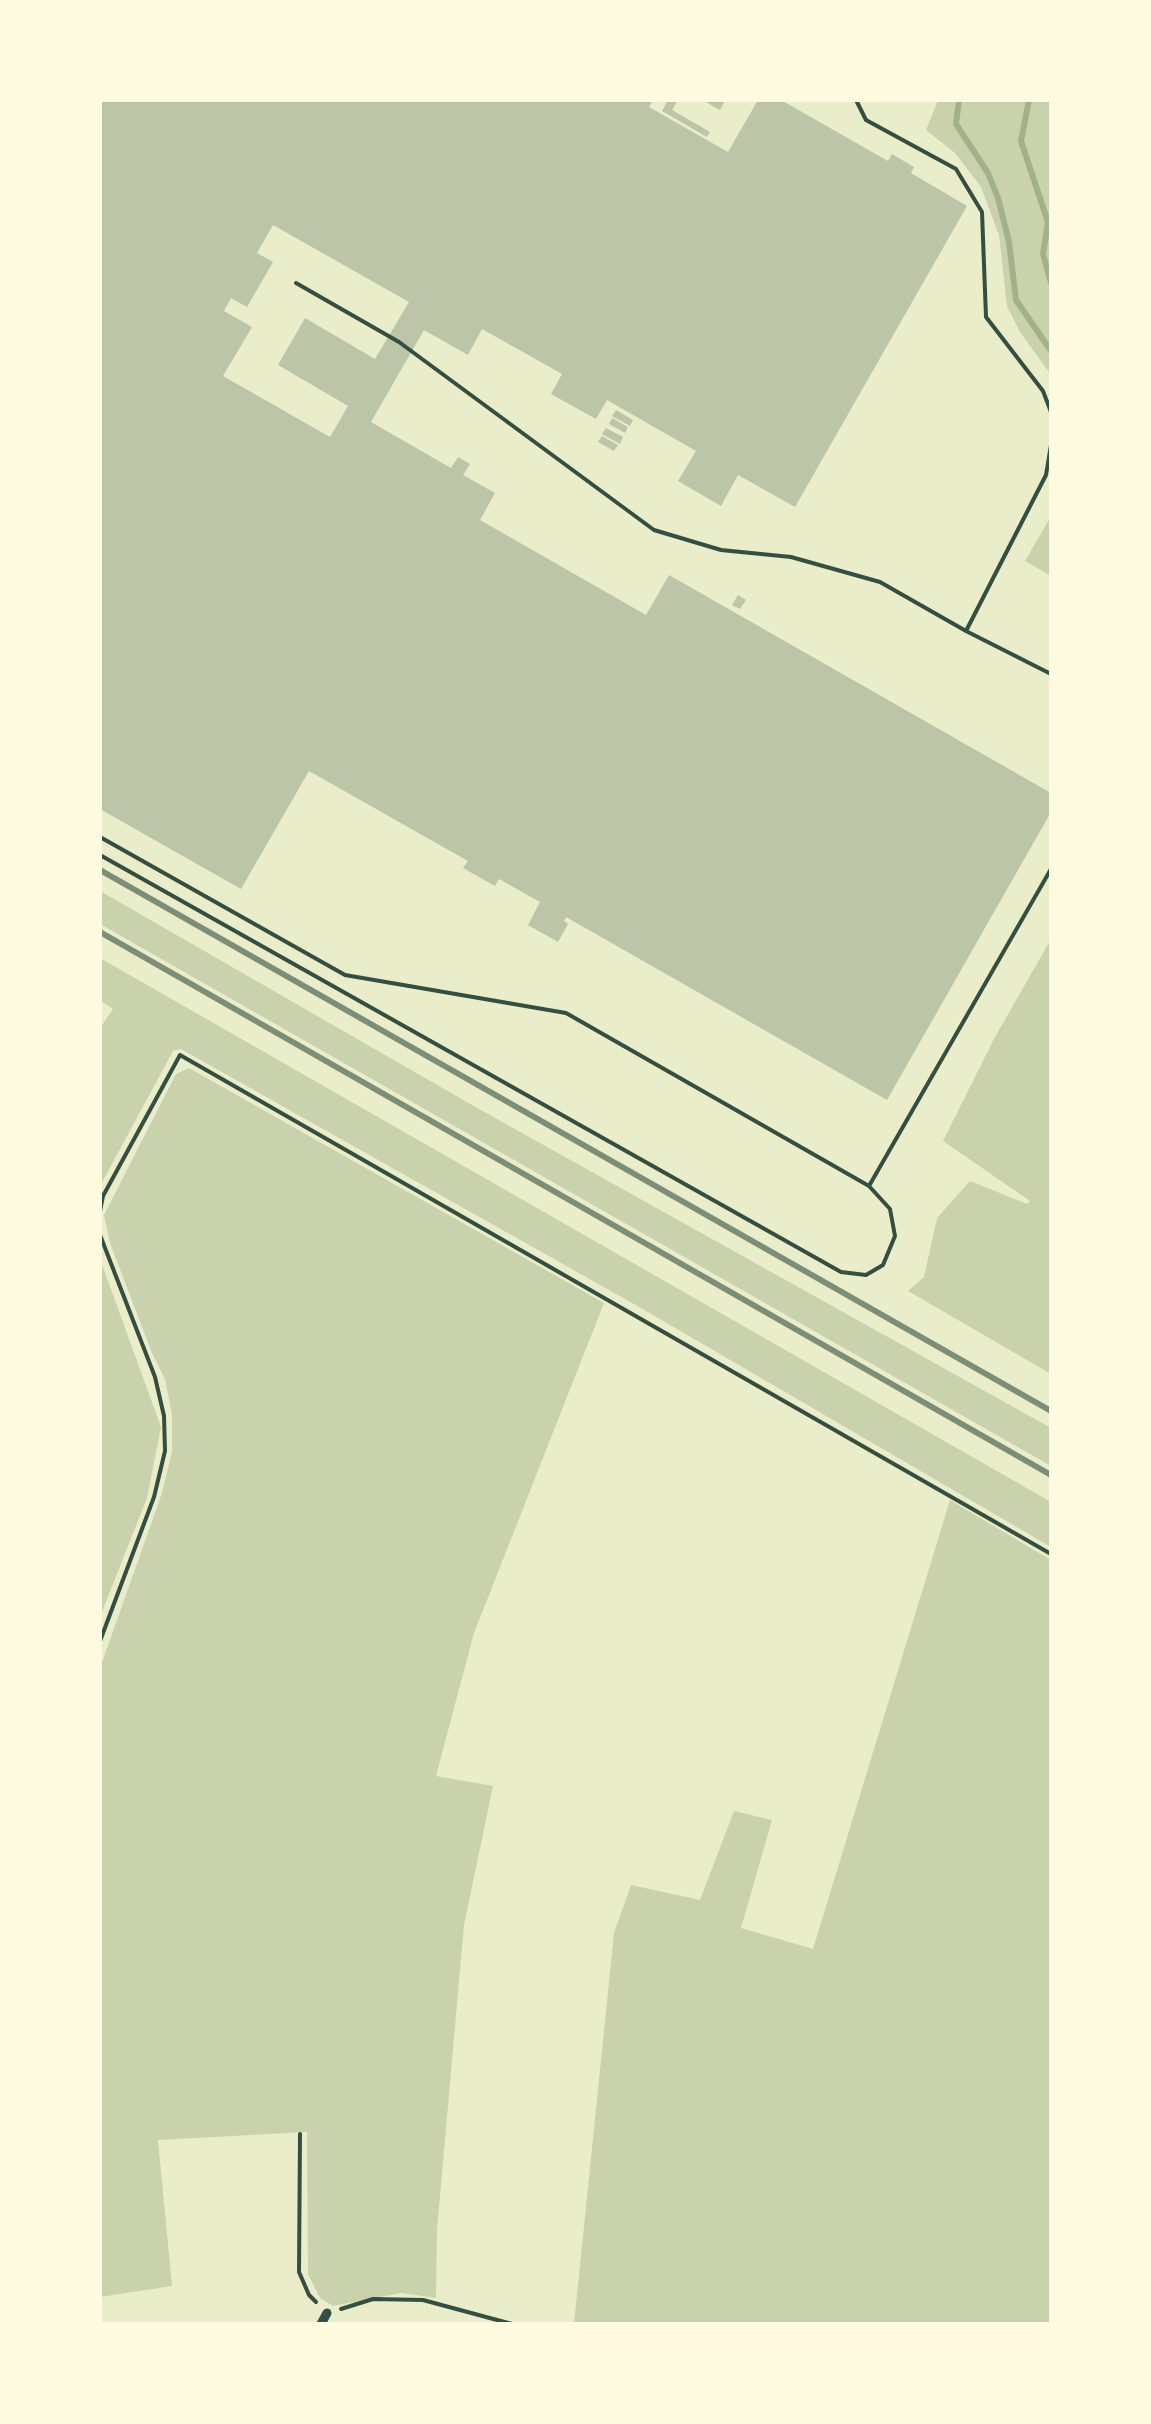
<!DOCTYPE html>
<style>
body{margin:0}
#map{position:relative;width:1151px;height:2424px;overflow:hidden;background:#e9edc9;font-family:Roboto,sans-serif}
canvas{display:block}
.frame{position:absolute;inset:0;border:102px solid #fefae0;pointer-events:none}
</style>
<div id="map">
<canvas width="1151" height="2424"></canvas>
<div class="frame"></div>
</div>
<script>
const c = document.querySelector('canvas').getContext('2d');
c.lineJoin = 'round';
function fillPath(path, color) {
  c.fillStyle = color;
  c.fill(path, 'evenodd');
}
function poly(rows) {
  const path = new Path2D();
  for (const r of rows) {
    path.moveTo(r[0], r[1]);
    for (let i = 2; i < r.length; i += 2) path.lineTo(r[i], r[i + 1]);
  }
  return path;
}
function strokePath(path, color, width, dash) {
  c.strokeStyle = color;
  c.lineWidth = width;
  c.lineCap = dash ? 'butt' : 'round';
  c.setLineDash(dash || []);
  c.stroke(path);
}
fillPath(poly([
 [938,100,1051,100,1051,375,1020,332,1007,306,999,235,981,187,955,153,926,130],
 [1051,516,1051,576,1025,561],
 [100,891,479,1109,1051,1428,1051,1466,100,924],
 [1051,939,1051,1374,908,1291,924,1277,937,1218,970,1181,1027,1204,1030,1201,943,1141,995,1037],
 [100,958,1051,1502,1051,1547,641,1308,181,1049,173,1051,100,1186,100,1028,113,1009,100,1000],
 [189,1068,604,1303,474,1633,436,1776,493,1786,464,1925,437,2230,436,2298,401,2293,333,2306,320,2298,308,2274,307,2132,158,2140,172,2286,100,2297,100,1668,162,1493,172,1452,172,1415,165,1379,152,1353,110,1243,104,1215,176,1074],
 [100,1259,161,1427,147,1498,100,1617],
 [950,1500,1051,1560,1051,2324,574,2324,614,1933,631,1885,700,1900,734,1811,772,1820,741,1928,813,1949]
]), '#cad2ad');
strokePath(poly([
 [959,100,956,124,988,173,998,198,1009,242,1016,300,1051,351],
 [1029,100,1021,141,1048,222,1043,254,1051,283]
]), '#a3b18a', 6);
fillPath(poly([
 [100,100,653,100,649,107,728,152,758,100,781,100,888,161,892,154,914,167,911,173,967,206,795,507,738,475,721,506,678,481,696,451,607,400,596,419,551,394,562,374,482,329,468,355,424,330,371,422,451,468,458,457,470,464,463,475,495,493,480,520,646,615,669,575,1051,793,1051,812,887,1100,566,917,564,921,568,924,558,942,528,925,540,902,499,879,495,886,463,868,468,861,309,771,241,889,100,809],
 [273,225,409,302,375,359,305,318,278,365,348,406,330,437,223,376,252,327,224,311,231,298,247,307,273,262,257,253],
 [668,100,678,100,672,110,710,132,707,137,662,111],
 [702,100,725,100,720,110],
 [616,410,633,420,630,426,612,416],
 [612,418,628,427,625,433,609,424],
 [606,428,623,437,620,444,602,434],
 [602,436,618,445,614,451,598,442],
 [738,595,746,600,740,609,732,605]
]), '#bcc5a7');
strokePath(poly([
 [100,1211,103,1196,180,1055,1051,1554],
 [100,1235,155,1377,164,1416,165,1451,154,1497,100,1641],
 [300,2134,299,2272,309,2295,316,2302],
 [341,2309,373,2299,423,2300,512,2324]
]), '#344e41', 4);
strokePath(poly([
 [856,100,866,120,956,169,982,212,986,317,1043,391,1051,412],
 [296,283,399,342,654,530,721,550,791,557,880,582,966,631,1051,674],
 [966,631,1046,475,1051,445],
 [100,837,345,975,566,1013,869,1186,1051,869],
 [100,855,841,1272,866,1275,883,1265,895,1236,890,1209,869,1186]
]), '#344e41', 4);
strokePath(poly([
 [321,2324,327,2313]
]), '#344e41', 9);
strokePath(poly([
 [100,870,1051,1411],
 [100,932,1051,1475]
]), '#7c8e77', 6);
</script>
